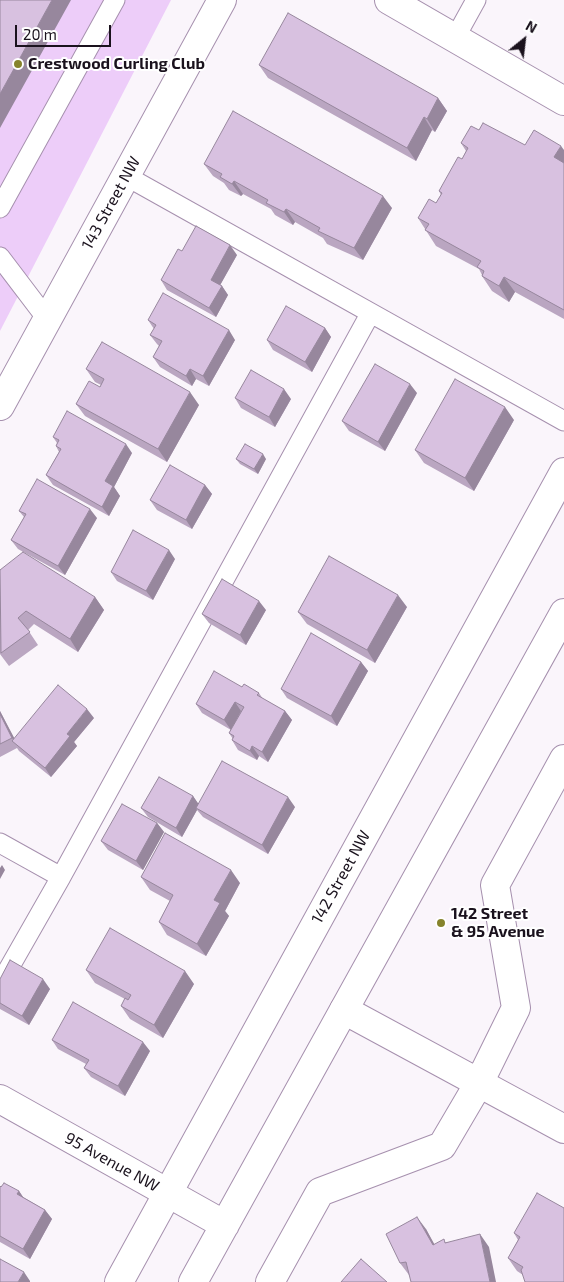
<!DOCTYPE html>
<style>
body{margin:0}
#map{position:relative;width:564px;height:1282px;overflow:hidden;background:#faf5fb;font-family:"Exo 2",sans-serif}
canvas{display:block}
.north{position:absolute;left:499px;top:15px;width:50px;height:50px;-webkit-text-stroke:4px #fff;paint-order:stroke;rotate:29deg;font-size:14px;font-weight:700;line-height:20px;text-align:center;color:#1a121d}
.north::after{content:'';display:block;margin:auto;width:18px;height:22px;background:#1a121d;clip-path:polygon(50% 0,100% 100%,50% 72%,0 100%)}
.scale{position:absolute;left:15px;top:25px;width:96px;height:22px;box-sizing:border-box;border:2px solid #1a121d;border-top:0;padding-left:6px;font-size:15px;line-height:18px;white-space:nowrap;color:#1a121d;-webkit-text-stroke:4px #fff;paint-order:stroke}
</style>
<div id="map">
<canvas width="564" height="1282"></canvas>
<div class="north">N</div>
<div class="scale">20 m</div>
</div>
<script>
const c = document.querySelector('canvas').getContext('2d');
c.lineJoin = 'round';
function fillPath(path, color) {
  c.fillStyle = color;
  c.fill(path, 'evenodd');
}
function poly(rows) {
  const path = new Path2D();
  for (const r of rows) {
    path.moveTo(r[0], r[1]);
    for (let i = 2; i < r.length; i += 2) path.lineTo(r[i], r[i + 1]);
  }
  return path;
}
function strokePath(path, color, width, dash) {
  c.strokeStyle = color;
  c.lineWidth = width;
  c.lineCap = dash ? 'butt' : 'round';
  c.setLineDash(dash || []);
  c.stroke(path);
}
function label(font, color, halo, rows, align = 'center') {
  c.font = font + ' "Exo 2",sans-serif';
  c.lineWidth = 4;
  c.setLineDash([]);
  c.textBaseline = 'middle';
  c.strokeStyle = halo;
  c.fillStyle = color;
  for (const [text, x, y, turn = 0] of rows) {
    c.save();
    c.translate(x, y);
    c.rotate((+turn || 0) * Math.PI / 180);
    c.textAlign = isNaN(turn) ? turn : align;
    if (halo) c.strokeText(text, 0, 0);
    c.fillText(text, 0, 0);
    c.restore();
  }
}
fillPath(poly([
 [0,0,171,0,0,331]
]), '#edcdf9');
const lane = poly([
 [455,38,476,0],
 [126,176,564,421],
 [0,208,115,0],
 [0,257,47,319],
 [0,843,61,877,370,314],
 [0,984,61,877]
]);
const street = poly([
 [0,406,222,0],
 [344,1010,564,1129],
 [119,1282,564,472],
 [270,1282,320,1192,442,1146,479,1083,516,1008,495,885,564,759]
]);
const secondary = poly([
 [389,0,564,101],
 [0,1099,225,1225],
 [193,1282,564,613]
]);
strokePath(lane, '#a690ae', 21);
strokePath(street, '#a690ae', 30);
strokePath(secondary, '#a690ae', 30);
strokePath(lane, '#fff', 19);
strokePath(street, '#fff', 28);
strokePath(secondary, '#fff', 28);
fillPath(poly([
 [259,65,438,98,447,111,435,132,432,130,416,161,268,78],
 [479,130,525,145,564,150,564,319,515,292,509,302,492,291,482,276,482,275,479,269,436,246,418,218,436,203,441,195,439,191,462,159,466,151,461,143],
 [204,164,392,208,363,260,327,244,323,238,295,222,293,225,275,215,271,209,243,194,241,196,229,190,224,183,213,176],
 [182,251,237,255,220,285,222,286,228,295,216,317,167,290,161,280],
 [148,320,235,340,209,386,196,379,192,386,160,367,153,357,159,346,157,344,150,335,154,329],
 [325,328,331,337,312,372,273,350,267,340],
 [86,369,199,405,167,462,85,416,76,404,100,387,101,385,95,382],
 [417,393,385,451,349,431,342,421],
 [235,398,291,399,275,427,241,408],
 [514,420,474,491,424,463,415,450],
 [53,437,132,453,114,487,120,496,109,516,53,485,46,475,59,452,56,446,57,443],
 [236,459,266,459,258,474,240,464],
 [205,485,212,494,192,529,157,510,150,500],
 [19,511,97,518,65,575,18,549,11,540,24,517],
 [175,559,153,600,117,581,111,572],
 [0,570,95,597,104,610,78,652,34,624,28,630,38,645,9,666,0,654],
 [407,607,375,663,307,624,298,612],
 [266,610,246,645,209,623,202,614],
 [361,662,368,671,337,726,287,698,281,689],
 [242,687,259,693,263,699,285,711,292,720,268,762,259,756,257,760,238,750,232,740,233,739,229,733,242,711,231,730,202,713,196,704],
 [0,711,14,739,94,718,74,742,77,746,51,777,19,751,17,748,0,757],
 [193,796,198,804,295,807,268,854,203,817,197,810,182,837,148,817,141,808],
 [157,823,164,832,143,870,108,850,101,841],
 [141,877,240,883,225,911,229,916,206,956,167,935,159,922,170,901,150,890],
 [86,970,194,984,163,1038,130,1019,121,1006,125,999,95,983],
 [0,979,50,989,29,1025,0,1009],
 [52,1040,150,1051,125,1096,91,1077,84,1068,86,1064,58,1049],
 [0,1186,19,1191,23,1197,45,1210,52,1219,30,1259,0,1242],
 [564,1208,523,1275,517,1271,508,1258,518,1240,514,1233],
 [426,1229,434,1245,447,1242,489,1247,409,1275,400,1263]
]), '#baa6c1');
fillPath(poly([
 [52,0,71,0,0,128,0,94],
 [438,98,447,111,435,132,427,119],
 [424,117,432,130,416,161,407,148],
 [561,146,564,150,564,171,554,157],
 [234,181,243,194,241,196,232,184],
 [383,196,392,208,363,260,354,248],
 [286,209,295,222,293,225,284,212],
 [230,245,237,255,218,289,211,280],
 [504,277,515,292,509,302,499,286],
 [222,286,228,295,216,317,209,308],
 [325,328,331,337,312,372,305,362],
 [229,330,235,340,209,386,203,376],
 [190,369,196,379,192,386,186,376],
 [410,384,417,393,385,451,378,442],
 [284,389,291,399,275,427,269,417],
 [190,392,199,405,167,462,158,449],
 [505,407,514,420,474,491,465,478],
 [126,444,132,453,114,487,120,496,109,516,102,507,105,481],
 [263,454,266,459,258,474,254,469],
 [205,485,212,494,192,529,186,520],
 [90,509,97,518,65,575,58,566],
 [169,550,175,559,153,600,146,591],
 [398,595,407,607,375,663,367,650],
 [95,597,104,610,78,652,70,639],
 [259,601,266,610,246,645,240,635],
 [361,662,368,671,337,726,331,716],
 [235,702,241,711,231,730,224,720],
 [87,709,94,718,74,742,77,746,51,777,45,768,67,734],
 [0,711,19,747,12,738,0,714],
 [285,711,292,720,268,762,262,752],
 [252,746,259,756,257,760,250,751],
 [193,796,200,806,196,808,197,810,182,837,176,828],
 [288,797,295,807,268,854,262,845],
 [157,823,164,832,143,870,136,861],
 [2,865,5,870,0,879,0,868],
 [231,870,240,883,225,911,229,916,206,956,197,944,214,900],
 [185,971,194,984,163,1038,154,1025],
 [43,979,50,989,29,1025,22,1016],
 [143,1042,150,1051,125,1096,118,1086],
 [19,1191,25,1200,17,1194],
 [45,1210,52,1219,30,1259,23,1249],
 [417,1217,426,1229,442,1258,433,1245],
 [480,1234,489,1247,496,1282,490,1282],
 [24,1272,30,1281,30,1282,18,1282]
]), '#97879d');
const building = poly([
 [0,0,52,0,0,94,0,0],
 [288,13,438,98,427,119,424,117,407,148,259,65,288,13],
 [233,111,383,196,354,248,318,231,320,228,286,209,284,212,266,203,268,200,234,181,232,184,220,177,222,174,204,164,233,111],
 [483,123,525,145,534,130,561,146,554,157,564,163,564,310,504,277,499,286,482,276,484,271,477,267,481,261,425,230,429,224,418,218,429,199,436,203,442,193,439,191,458,157,462,159,468,148,461,143,471,126,479,130,483,123],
 [196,226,230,245,211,280,222,286,209,308,161,280,178,249,182,251,196,226],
 [163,293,229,330,203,376,190,369,186,376,153,357,162,341,150,335,156,325,148,320,163,293],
 [286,306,325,328,305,362,267,340,286,306],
 [102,342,190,392,158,449,76,404,89,381,100,387,104,379,86,369,102,342],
 [375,364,410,384,378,442,342,421,375,364],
 [251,370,284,389,269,417,235,398,251,370],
 [455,379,505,407,465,478,415,450,455,379],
 [67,411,126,444,105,481,113,486,102,507,46,475,61,449,56,446,59,440,53,437,67,411],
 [245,444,263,454,254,469,236,459,245,444],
 [170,465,205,485,186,520,150,500,170,465],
 [37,479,90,509,58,566,11,540,26,514,19,511,37,479],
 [133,530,169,550,146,591,111,572,133,530],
 [23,552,95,597,70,639,26,611,18,618,30,632,1,653,0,570,23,552],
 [329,556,398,595,367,650,298,612,329,556],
 [222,579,259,601,240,635,202,614,222,579],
 [311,633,361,662,331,716,281,689,311,633],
 [214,671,242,687,244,684,259,693,257,695,285,711,262,752,252,746,250,751,232,740,234,736,229,733,244,707,235,702,224,720,196,704,214,671],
 [58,685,87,709,67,734,70,736,45,768,12,741,58,685],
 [0,714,12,738,0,744,0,714],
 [222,761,288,797,262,845,196,808,222,761],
 [159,777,193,796,176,828,141,808,159,777],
 [122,804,157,823,136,861,101,841,122,804],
 [165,833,231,870,214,900,220,903,197,944,159,922,173,895,141,877,165,833],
 [110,928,185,971,154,1025,121,1006,125,998,128,1000,131,995,86,970,110,928],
 [10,960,43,979,22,1016,0,1003,0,979,10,960],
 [73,1002,143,1042,118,1086,84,1068,89,1060,52,1040,73,1002],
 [4,1183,19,1191,17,1194,45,1210,23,1249,0,1236,0,1186,1,1187,4,1183],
 [537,1193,564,1208,564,1282,525,1282,521,1270,523,1267,508,1258,520,1237,514,1233,537,1193],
 [417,1217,433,1245,444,1239,445,1243,480,1234,490,1282,411,1282,406,1262,400,1263,386,1234,417,1217],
 [0,1259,24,1272,18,1282,0,1282,0,1259],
 [361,1259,387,1282,341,1282,361,1259]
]);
fillPath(building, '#d8c1e0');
strokePath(building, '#97879d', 1);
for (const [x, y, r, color] of [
 [18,64,5,"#86832c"],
 [441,923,5,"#86832c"]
]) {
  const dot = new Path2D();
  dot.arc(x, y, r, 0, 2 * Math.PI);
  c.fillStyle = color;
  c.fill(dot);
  strokePath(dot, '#fff', 2);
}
label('bold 16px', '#1a121d', '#fff', [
 ["Crestwood Curling Club",28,64],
 ["142 Street",451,914],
 ["& 95 Avenue",451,932]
], 'left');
label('16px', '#1a121d', '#fff', [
 ["143 Street NW",111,203,-61],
 ["142 Street NW",341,877,-61],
 ["95 Avenue NW",112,1162,29]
]);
</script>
